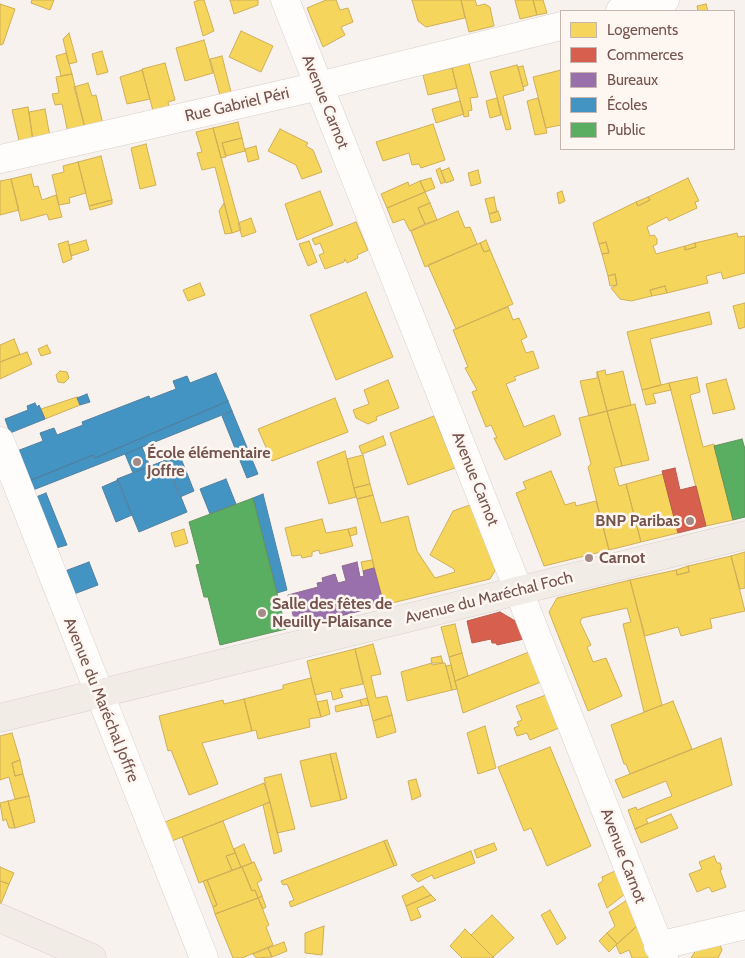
<!DOCTYPE html>
<meta charset="utf-8">
<style>
body{margin:0}
#map{position:relative;width:745px;height:958px;overflow:hidden;background:#f8f2ee;font-family:Cabin,sans-serif}
canvas{display:block}
.legend{position:absolute;left:560px;top:10px;width:175px;height:140px;box-sizing:border-box;background:#fef6f1;border:1px solid #c7b5b0;margin:0;padding:6px 9px;list-style:none;font-size:15px;color:#75544f}
.legend li{display:flex;align-items:center;gap:10px;height:25px}
.legend b{width:25px;border:1px solid #c7b5b0}
</style>
<div id="map">
<canvas width="745" height="958"></canvas>
<ul class="legend">
<li><b style="height:14px;background:#f6d55c"></b>Logements</li>
<li><b style="height:14px;background:#d6604d"></b>Commerces</li>
<li><b style="height:14px;background:#9970ab"></b>Bureaux</li>
<li><b style="height:14px;background:#4393c3"></b>Écoles</li>
<li><b style="height:14px;background:#5aae61"></b>Public</li>
</ul>
</div>
<script>
const c = document.querySelector('canvas').getContext('2d');
c.lineJoin = 'round';
function fillPath(path, color) {
  c.fillStyle = color;
  c.fill(path, 'evenodd');
}
function poly(rows) {
  const path = new Path2D();
  for (const r of rows) {
    path.moveTo(r[0], r[1]);
    for (let i = 2; i < r.length; i += 2) path.lineTo(r[i], r[i + 1]);
  }
  return path;
}
function strokePath(path, color, width, dash) {
  c.strokeStyle = color;
  c.lineWidth = width;
  c.lineCap = dash ? 'butt' : 'round';
  c.setLineDash(dash || []);
  c.stroke(path);
}
function label(font, color, halo, rows, align = 'center') {
  c.font = font + ' Cabin,sans-serif';
  c.lineWidth = 5;
  c.setLineDash([]);
  c.textBaseline = 'middle';
  c.strokeStyle = halo;
  c.fillStyle = color;
  for (const [text, x, y, turn = 0] of rows) {
    c.save();
    c.translate(x, y);
    c.rotate((+turn || 0) * Math.PI / 180);
    c.textAlign = isNaN(turn) ? turn : align;
    if (halo) c.strokeText(text, 0, 0);
    c.fillText(text, 0, 0);
    c.restore();
  }
}
const homes = poly([
 [32,0,54,0,50,10,31,3,32,0],
 [199,0,204,0,214,31,203,36,194,2,199,0],
 [230,0,258,0,258,5,234,14,230,0],
 [326,0,336,0,340,10,348,8,353,22,341,27,345,35,323,47,307,8,326,0],
 [412,0,461,0,465,18,426,27,418,21,412,0],
 [461,0,475,0,477,6,485,4,490,7,494,26,469,32,461,0],
 [515,0,533,0,537,15,520,19,515,0],
 [533,0,543,0,547,13,537,15,533,0],
 [0,4,15,9,3,44,0,45,0,4],
 [706,4,708,11,698,11,697,6,706,4],
 [241,31,273,46,261,72,229,57,241,31],
 [69,33,77,62,69,64,63,39,69,33],
 [204,40,213,73,185,81,176,48,204,40],
 [102,51,108,72,97,75,92,54,102,51],
 [66,53,72,74,61,76,56,56,66,53],
 [222,56,231,92,220,95,210,59,222,56],
 [165,63,175,100,168,102,169,107,153,111,142,69,165,63],
 [469,63,478,97,470,98,472,110,468,111,469,116,464,117,452,68,469,63],
 [517,65,524,90,503,96,511,129,506,130,490,72,517,65],
 [523,66,528,85,523,87,518,67,523,66],
 [452,68,457,88,428,95,423,75,452,68],
 [142,70,150,99,127,104,120,77,142,70],
 [561,70,561,125,546,128,533,77,561,70],
 [72,74,85,128,68,133,62,104,55,105,52,94,59,93,56,77,72,74],
 [88,83,92,96,96,95,103,124,85,128,74,87,88,83],
 [497,98,501,115,490,118,486,101,497,98],
 [538,98,547,133,535,135,527,101,538,98],
 [460,101,464,114,436,123,432,109,460,101],
 [28,107,33,141,20,145,12,110,28,107],
 [45,109,50,137,33,141,29,112,45,109],
 [238,122,242,138,222,143,226,157,221,158,213,128,238,122],
 [433,124,445,160,421,168,419,164,412,165,409,153,383,161,376,142,433,124],
 [213,128,241,230,232,233,215,167,202,170,197,153,202,152,196,132,213,128],
 [280,129,308,143,306,146,313,150,322,172,302,179,296,165,268,151,280,129],
 [242,138,245,151,226,156,222,143,242,138],
 [146,144,156,185,140,189,131,148,146,144],
 [256,146,259,159,248,162,245,149,256,146],
 [101,156,112,200,89,206,78,162,101,156],
 [78,162,86,193,69,198,70,203,59,205,52,175,64,172,63,166,78,162],
 [440,168,445,182,441,184,436,170,440,168],
 [449,168,454,180,446,183,441,171,449,168],
 [478,170,481,183,471,186,468,173,478,170],
 [31,174,34,187,38,186,42,200,56,195,62,217,49,220,47,214,21,221,11,179,31,174],
 [431,178,435,188,425,192,420,181,431,178],
 [688,178,699,201,695,202,697,208,669,221,667,217,647,227,650,236,654,235,657,239,657,244,653,246,656,254,685,246,685,250,696,247,695,243,737,233,738,237,745,236,745,273,723,279,721,272,706,276,708,283,667,293,665,286,650,290,652,296,631,301,620,299,611,288,617,285,615,274,608,276,602,254,609,253,606,242,599,244,593,223,636,202,638,206,650,200,648,197,688,178],
 [11,179,19,210,0,215,0,181,11,179],
 [420,181,425,192,387,208,381,194,408,182,409,186,420,181],
 [320,191,333,225,297,240,285,204,320,191],
 [562,191,565,201,559,204,557,193,562,191],
 [425,192,430,203,418,208,425,224,410,231,404,219,393,223,387,208,425,192],
 [494,197,497,212,489,214,485,199,494,197],
 [648,197,650,200,638,206,636,202,648,197],
 [112,200,112,204,90,210,89,206,112,200],
 [224,203,232,233,225,234,219,211,224,203],
 [430,203,437,220,425,224,418,208,430,203],
 [458,211,465,228,470,227,477,244,425,267,411,231,458,211],
 [498,211,501,220,491,223,489,214,498,211],
 [251,218,256,232,242,237,238,223,251,218],
 [356,222,368,250,357,255,358,258,347,263,345,259,344,262,325,269,319,255,324,253,320,243,315,245,312,239,356,222],
 [86,240,89,250,71,256,69,245,86,240],
 [486,240,490,250,484,252,480,243,486,240],
 [68,241,72,259,63,263,58,244,68,241],
 [309,241,317,262,308,266,299,244,309,241],
 [606,242,609,253,602,254,599,244,606,242],
 [480,243,484,252,490,250,513,304,456,329,428,265,480,243],
 [695,243,696,247,685,250,685,246,695,243],
 [615,274,617,285,610,286,608,276,615,274],
 [200,283,205,295,188,301,183,290,200,283],
 [665,286,667,293,652,296,650,290,665,286],
 [366,292,393,357,336,380,310,315,366,292],
 [745,303,745,327,739,329,733,306,745,303],
 [508,307,513,320,519,318,527,337,521,340,526,353,533,351,539,368,514,377,516,380,506,384,524,427,554,415,561,435,505,460,494,438,497,438,491,425,486,427,472,392,477,390,465,368,468,367,453,330,508,307],
 [709,312,712,324,650,339,661,385,642,390,627,332,709,312],
 [14,339,20,354,0,362,0,345,14,339],
 [47,345,51,353,41,356,38,349,47,345],
 [27,352,32,364,0,379,0,362,27,352],
 [605,370,606,375,623,371,631,405,607,411,597,372,605,370],
 [60,371,67,372,69,378,64,383,58,382,56,375,60,371],
 [597,372,607,411,589,416,580,381,597,378,597,372],
 [697,377,700,392,690,395,703,447,714,444,733,520,706,526,669,383,697,377],
 [726,379,735,409,713,414,706,384,726,379],
 [388,380,399,408,376,417,377,420,368,424,356,418,353,410,369,404,364,390,388,380],
 [669,383,671,390,653,394,656,403,646,405,642,390,669,383],
 [77,397,80,405,45,419,41,409,77,397],
 [335,398,348,432,272,461,258,429,335,398],
 [635,404,649,460,622,466,607,411,635,404],
 [607,411,622,466,614,468,619,486,626,484,641,542,609,550,588,467,591,464,579,418,607,411],
 [434,416,455,468,408,485,390,433,434,416],
 [383,436,386,445,362,454,359,446,383,436],
 [345,451,356,497,329,504,317,462,345,451],
 [363,455,370,484,354,488,347,459,363,455],
 [551,471,565,505,575,502,576,506,596,501,609,550,544,566,516,493,526,489,523,482,551,471],
 [663,474,678,533,641,542,626,484,663,474],
 [370,484,373,495,357,499,354,488,370,484],
 [373,495,381,523,408,516,417,551,435,578,455,572,454,569,430,555,453,511,470,505,496,569,490,579,384,605,357,499,373,495],
 [322,519,326,533,348,529,353,546,320,554,319,550,312,552,312,556,302,558,301,555,292,556,285,528,322,519],
 [356,527,357,534,350,536,348,529,356,527],
 [184,529,188,543,175,547,171,533,184,529],
 [745,552,745,588,740,589,731,556,745,552],
 [731,556,745,611,710,619,712,628,681,636,678,627,645,636,630,580,676,570,677,575,689,572,688,566,731,556],
 [372,560,374,568,363,571,361,562,372,560],
 [688,566,689,572,677,575,676,570,688,566],
 [630,580,662,705,644,712,623,624,631,622,627,608,582,618,580,622,591,645,587,647,593,662,606,658,622,696,588,711,549,612,557,598,630,580],
 [455,624,462,653,449,657,441,627,455,624],
 [373,644,381,674,371,676,376,698,387,696,392,715,373,721,355,649,373,644],
 [355,649,363,684,340,689,343,697,333,700,331,691,315,695,307,661,355,649],
 [529,652,541,682,463,713,455,681,529,652],
 [462,653,468,676,455,681,449,657,462,653],
 [441,656,443,663,432,665,431,658,441,656],
 [432,663,445,663,452,690,407,701,401,672,432,663],
 [451,665,457,689,452,690,446,666,451,665],
 [311,678,321,717,309,719,310,727,258,739,256,730,252,731,244,699,283,689,283,685,311,678],
 [546,695,559,728,530,740,527,733,517,736,514,728,519,726,517,722,522,720,516,706,546,695],
 [367,698,369,705,362,706,360,700,367,698],
 [244,699,252,731,202,743,218,784,189,795,171,750,168,751,159,716,223,700,224,704,244,699],
 [327,700,330,714,321,717,317,702,327,700],
 [360,700,362,706,336,712,335,706,360,700],
 [673,701,692,749,630,774,626,764,624,764,611,725,673,701],
 [392,715,396,732,377,738,373,721,392,715],
 [485,726,496,768,478,774,467,733,485,726],
 [12,733,20,760,12,763,15,776,23,774,29,796,15,799,9,777,0,780,0,736,12,733],
 [721,738,732,785,646,819,648,823,635,829,628,810,636,807,637,810,672,796,666,781,623,798,615,780,721,738],
 [550,747,591,846,547,866,531,828,524,831,498,767,550,747],
 [336,753,347,798,341,800,330,754,336,753],
 [330,754,341,800,311,807,300,761,330,754],
 [20,760,23,774,15,776,12,763,20,760],
 [281,774,295,829,277,833,264,778,281,774],
 [416,779,421,796,412,800,408,781,416,779],
 [264,783,270,802,172,841,165,822,264,783],
 [29,796,35,822,15,828,8,801,29,796],
 [8,801,15,828,9,828,6,819,3,821,0,803,8,801],
 [270,802,282,851,274,854,263,805,270,802],
 [671,814,678,828,641,843,635,829,671,814],
 [223,821,235,853,226,856,232,870,199,883,182,837,223,821],
 [387,840,397,865,394,866,384,841,387,840],
 [384,841,394,866,291,907,289,902,294,900,287,884,283,885,281,881,384,841],
 [494,843,497,850,477,858,474,850,494,843],
 [244,844,252,863,241,867,234,849,244,844],
 [471,851,475,863,434,879,432,875,418,882,411,875,471,851],
 [235,853,241,867,232,870,226,856,235,853],
 [714,856,717,863,720,863,722,869,720,870,726,887,712,892,709,887,697,892,689,874,702,869,699,862,714,856],
 [254,862,262,880,257,883,262,896,258,898,255,890,252,891,242,867,254,862],
 [0,867,14,873,9,884,0,881,0,867],
 [242,867,252,891,255,890,258,898,215,914,213,907,217,905,207,880,242,867],
 [615,871,625,894,607,908,598,884,603,881,602,877,615,871],
 [207,880,217,905,213,907,203,881,207,880],
 [0,881,9,884,0,906,0,881],
 [423,886,431,895,406,906,402,896,423,886],
 [431,895,436,900,417,908,421,917,411,921,406,906,431,895],
 [262,896,266,907,263,909,258,898,262,896],
 [258,898,269,925,266,927,273,945,242,958,233,958,215,914,258,898],
 [627,900,637,926,617,944,607,933,615,926,609,912,627,900],
 [550,910,566,938,557,945,541,915,550,910],
 [492,915,514,938,493,957,471,935,492,915],
 [324,926,322,955,305,953,305,933,324,926],
 [637,926,650,958,632,958,629,950,620,954,616,945,637,926],
 [465,929,494,958,462,958,450,946,465,929],
 [607,933,617,944,609,952,599,941,607,933],
 [284,942,287,951,272,957,268,948,284,942],
 [720,945,722,950,718,958,691,958,696,950,720,945],
 [268,948,272,957,256,958,253,954,268,948]
]);
fillPath(homes, '#f6d55c');
strokePath(homes, '#cfae58', 1);
const shops = poly([
 [675,468,680,490,696,486,706,526,678,533,662,471,675,468],
 [500,612,517,622,524,639,497,645,496,643,492,643,491,639,472,643,467,621,500,612]
]);
fillPath(shops, '#d6604d');
strokePath(shops, '#b95c4e', 1);
const offices = poly([
 [357,562,360,577,364,576,363,571,374,568,384,605,296,627,288,595,318,587,317,583,323,582,322,578,335,574,338,583,346,581,342,566,357,562]
]);
fillPath(offices, '#9970ab');
strokePath(offices, '#8e688f', 1);
const schools = poly([
 [216,373,228,401,95,458,93,455,29,481,17,451,43,441,40,433,54,428,57,435,83,425,82,422,149,396,150,399,176,389,173,381,187,376,190,383,216,373],
 [87,394,90,402,80,405,77,398,87,394],
 [228,401,232,411,125,454,33,490,29,481,93,455,95,458,228,401],
 [35,403,37,407,39,405,45,419,10,433,5,419,28,410,27,406,35,403],
 [232,411,258,474,247,478,222,416,232,411],
 [142,447,150,466,133,473,125,454,142,447],
 [180,456,194,491,180,497,166,461,180,456],
 [166,460,187,512,139,532,117,479,166,460],
 [226,479,236,504,210,514,200,489,226,479],
 [118,480,132,515,116,522,102,487,118,480],
 [46,493,67,545,56,548,36,497,46,493],
 [263,494,287,590,277,593,253,498,263,494],
 [89,562,98,585,74,594,65,571,89,562]
]);
fillPath(schools, '#4393c3');
strokePath(schools, '#5280a0', 1);
const public = poly([
 [742,439,745,449,745,517,733,520,714,446,742,439],
 [253,498,286,629,220,645,208,597,204,597,196,565,200,564,189,522,253,498]
]);
fillPath(public, '#5aae61');
strokePath(public, '#62935c', 1);
const minor = poly([
 [285,0,664,958],
 [620,11,665,0],
 [0,159,319,86,561,26],
 [0,441,204,958],
 [658,946,745,925]
]);
const major = poly([
 [0,718,745,535],
 [0,918,92,958]
]);
strokePath(minor, '#d6ceca', 29);
strokePath(major, '#d9cecb', 29);
strokePath(minor, '#fefdfc', 28);
strokePath(major, '#f2ece7', 28);
for (const [x, y, r, color] of [
 [137,462,5,"#a38b87"],
 [690,521,5,"#a38b87"],
 [589,558,5,"#a38b87"],
 [262,613,5,"#a38b87"]
]) {
  const dot = new Path2D();
  dot.arc(x, y, r, 0, 2 * Math.PI);
  c.fillStyle = color;
  c.fill(dot);
  strokePath(dot, '#fef6f1', 2);
}
label('16px', '#75544f', '#fef6f1', [
 ["Avenue Carnot",325,102,68],
 ["Rue Gabriel Péri",237,105,-13],
 ["Avenue Carnot",475,479,68],
 ["Avenue du Maréchal Foch",489,598,-14],
 ["Avenue du Maréchal Joffre",101,700,68],
 ["Avenue Carnot",623,856,69]
]);
label('bold 16px', '#75544f', '#fef6f1', [
 ["École élémentaire",147,453],
 ["Joffre",147,471],
 ["BNP Paribas",680,521,"right"],
 ["Carnot",599,558],
 ["Salle des fêtes de",272,604],
 ["Neuilly-Plaisance",272,622]
], 'left');
</script>
